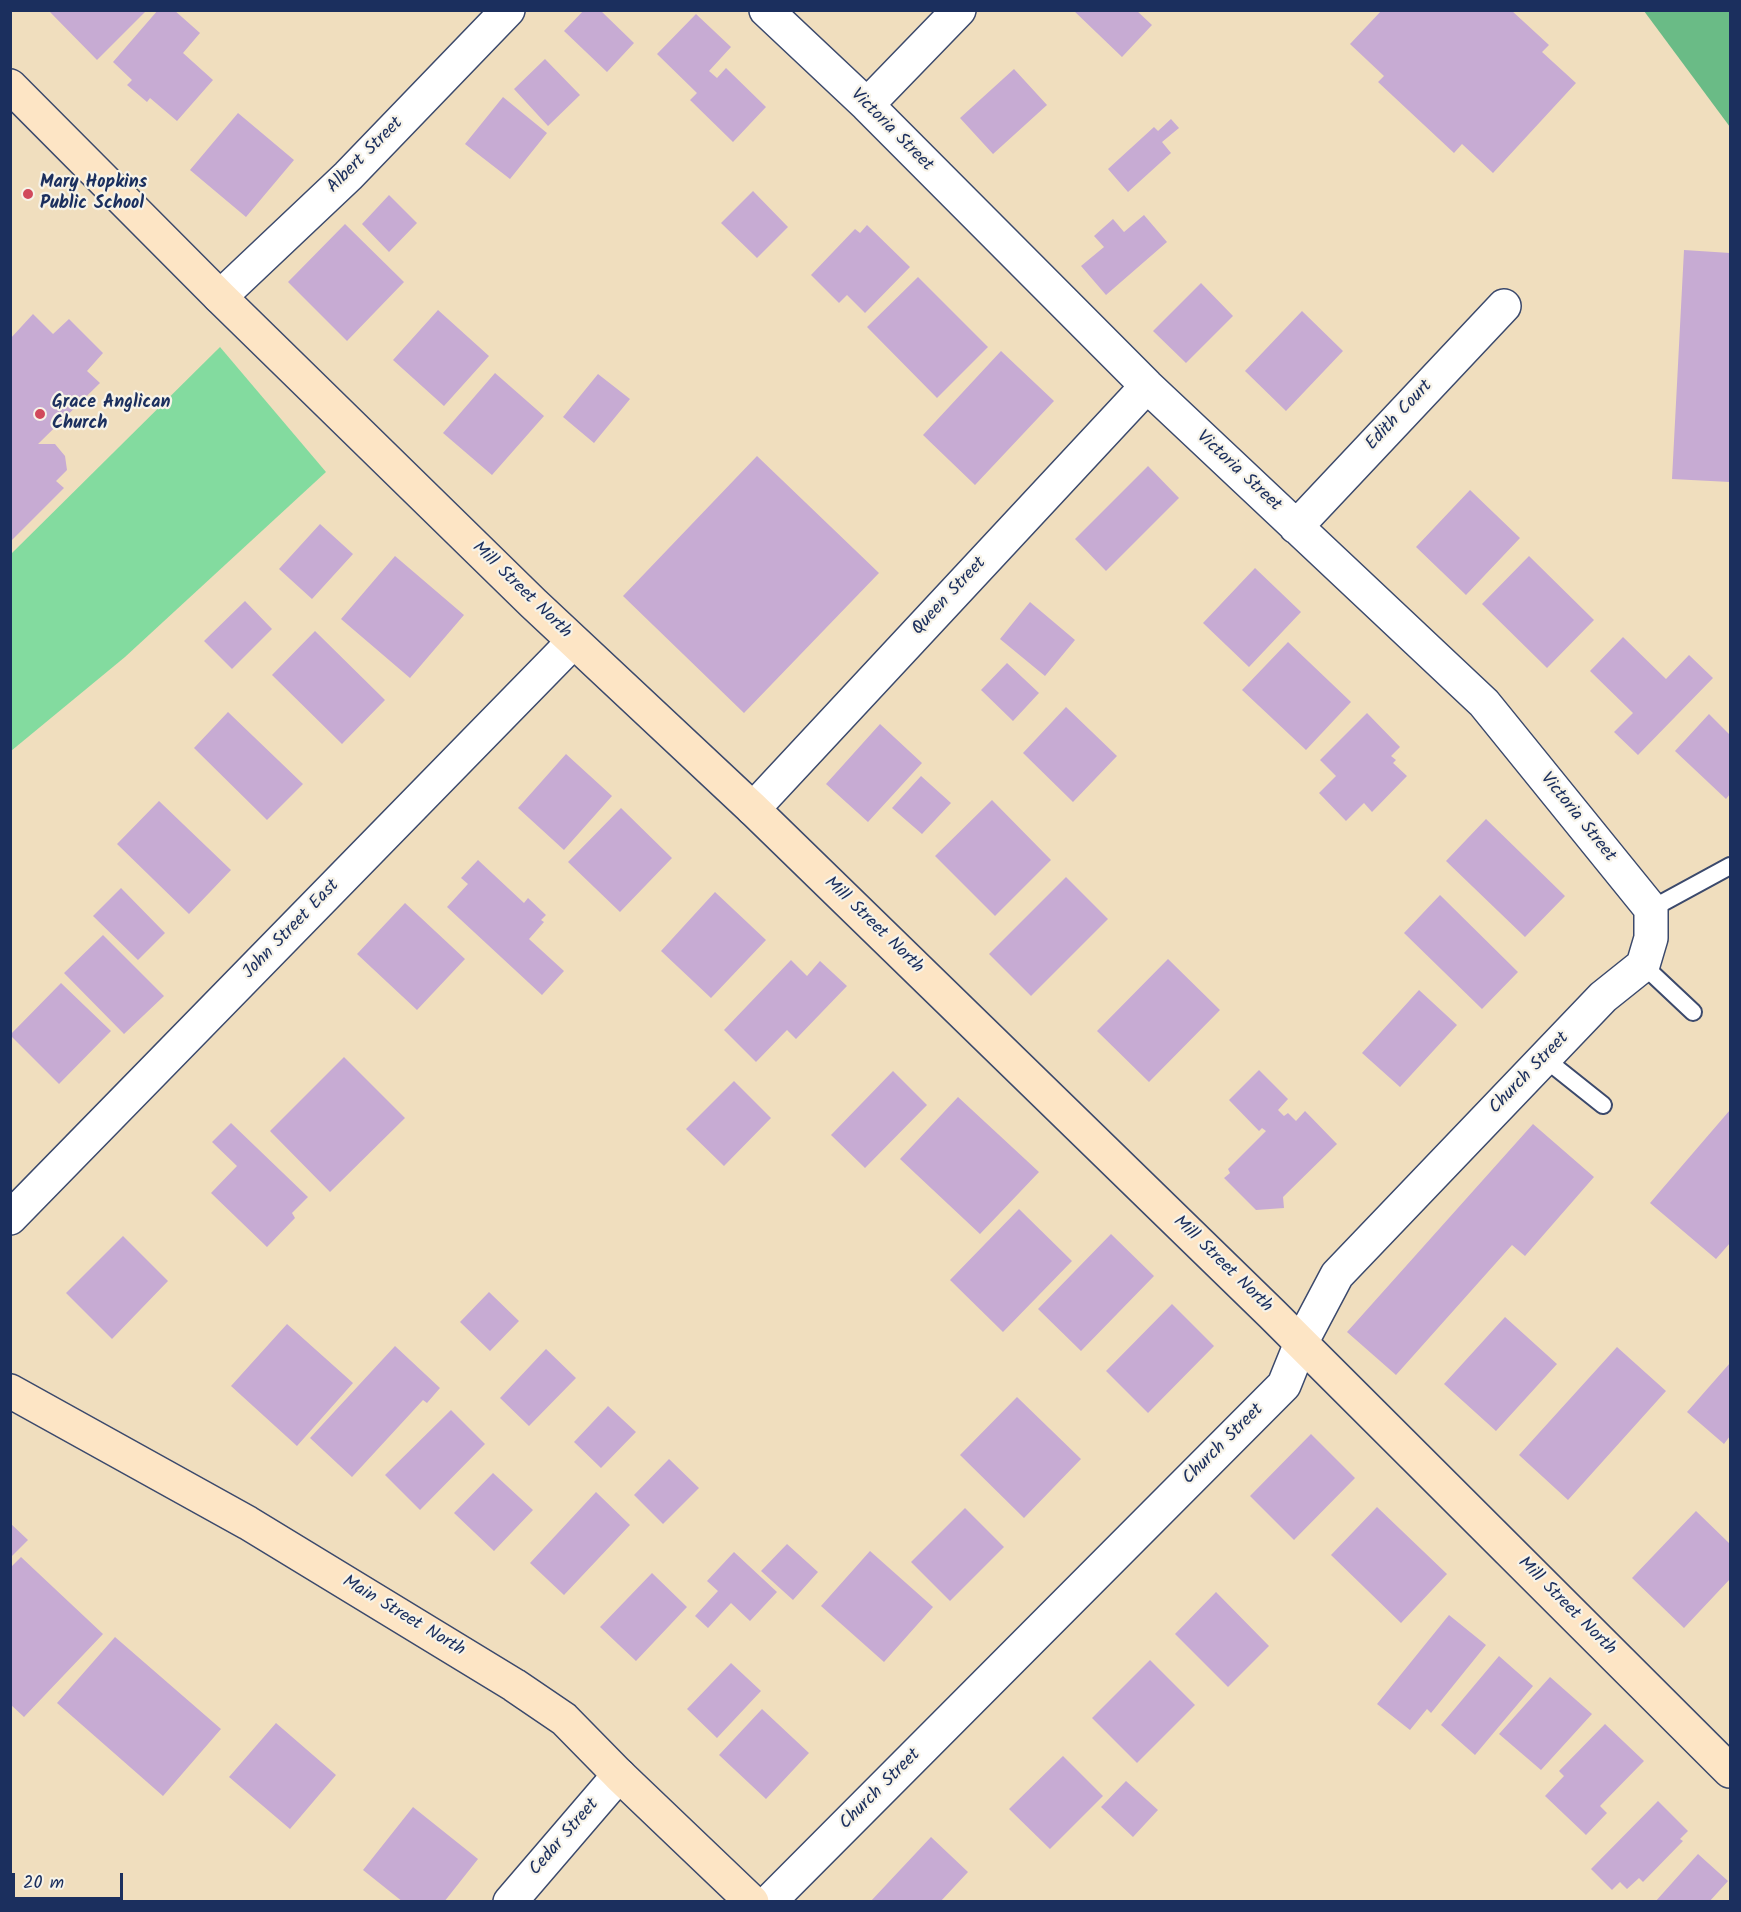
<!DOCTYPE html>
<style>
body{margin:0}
#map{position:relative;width:1741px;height:1912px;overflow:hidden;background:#f0debe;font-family:Kalam,sans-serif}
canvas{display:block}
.frame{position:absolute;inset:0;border:12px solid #1b2f5e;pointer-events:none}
.scale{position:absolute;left:12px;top:1873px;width:111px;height:27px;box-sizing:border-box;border:3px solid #1b2f5e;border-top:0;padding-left:8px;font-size:18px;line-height:21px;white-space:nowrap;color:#1b2f5e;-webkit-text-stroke:4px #f7f3e8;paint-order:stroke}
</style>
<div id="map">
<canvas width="1741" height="1912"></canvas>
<div class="frame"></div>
<div class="scale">20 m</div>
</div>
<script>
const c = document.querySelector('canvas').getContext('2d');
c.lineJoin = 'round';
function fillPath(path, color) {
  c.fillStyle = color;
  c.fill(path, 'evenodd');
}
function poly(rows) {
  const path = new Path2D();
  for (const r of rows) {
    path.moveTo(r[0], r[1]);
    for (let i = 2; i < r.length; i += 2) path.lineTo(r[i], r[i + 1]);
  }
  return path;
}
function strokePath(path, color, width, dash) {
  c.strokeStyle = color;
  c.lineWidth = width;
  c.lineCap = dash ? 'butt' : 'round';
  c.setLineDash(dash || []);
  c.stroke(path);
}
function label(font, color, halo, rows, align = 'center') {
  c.font = font + ' Kalam,sans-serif';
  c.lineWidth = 4.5;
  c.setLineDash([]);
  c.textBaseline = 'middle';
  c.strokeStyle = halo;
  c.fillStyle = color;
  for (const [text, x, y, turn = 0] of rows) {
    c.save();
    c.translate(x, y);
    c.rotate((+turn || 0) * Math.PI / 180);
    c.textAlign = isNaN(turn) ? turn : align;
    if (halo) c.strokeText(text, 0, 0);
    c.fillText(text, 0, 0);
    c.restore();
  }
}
fillPath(poly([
 [220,347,326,472,125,657,11,751,11,554]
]), '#83db9f');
fillPath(poly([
 [1644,11,1730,11,1730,127]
]), '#6abb86');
fillPath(poly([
 [52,10,147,10,97,60,50,12],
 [158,10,174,10,200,33,183,53,213,80,177,121,150,98,147,102,127,85,132,80,113,62],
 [584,10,600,10,634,43,607,72,564,31],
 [1073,10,1136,10,1152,25,1122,57],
 [1382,10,1511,10,1549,45,1542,52,1576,83,1493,173,1462,144,1454,153,1378,82,1384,76,1350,44],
 [696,14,731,47,709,71,717,78,726,68,766,107,733,142,690,100,697,93,657,54],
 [545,59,580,95,548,126,514,89],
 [1014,69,1047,105,993,154,960,118],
 [503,97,547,133,510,179,465,144],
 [238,113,294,160,246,217,190,170],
 [1171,119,1179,128,1162,142,1171,153,1128,192,1108,169,1154,127,1158,131],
 [753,191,788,227,757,258,721,223],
 [389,195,417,223,389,252,362,224],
 [1144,215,1167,242,1106,295,1081,266,1104,247,1094,236,1113,219,1124,232],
 [345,224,404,282,347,341,288,282],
 [867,225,910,267,865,313,847,295,839,303,811,275,855,229,860,233],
 [1684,250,1730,253,1730,482,1672,479],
 [918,277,988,347,937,398,867,327],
 [1201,283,1233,316,1186,363,1153,331],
 [438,310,489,356,444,406,393,360],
 [1302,311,1343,351,1286,411,1245,371],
 [33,314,53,334,69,319,103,353,87,371,100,383,38,444,55,444,65,456,67,470,56,481,64,488,10,542,10,339],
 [1001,351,1054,401,975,485,923,435],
 [495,373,544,416,492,475,443,433],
 [598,374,630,399,594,443,563,417],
 [757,456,879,573,744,713,623,596],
 [1148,466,1179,498,1106,571,1075,539],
 [1470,490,1520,538,1466,595,1416,547],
 [320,524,353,554,312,599,279,569],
 [395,556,464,615,410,678,341,619],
 [1529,556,1594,620,1547,668,1482,604],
 [1255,568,1301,612,1249,667,1203,623],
 [245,601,272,629,232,669,204,641],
 [1030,602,1075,640,1045,676,1000,639],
 [315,631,385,700,342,744,272,675],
 [1623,637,1666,679,1689,655,1713,678,1638,755,1614,732,1633,713,1590,671],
 [1288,642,1351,702,1306,750,1242,690],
 [1007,663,1039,693,1013,721,981,690],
 [1066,707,1117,756,1073,802,1023,753],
 [228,712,303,784,267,820,194,748],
 [1367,713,1400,747,1391,756,1396,760,1393,763,1407,776,1372,812,1364,803,1346,821,1319,793,1336,776,1320,760],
 [1709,714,1730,735,1730,794,1726,799,1675,751],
 [880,724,922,763,868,822,826,784],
 [566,754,612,796,564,850,518,808],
 [921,776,951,803,922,834,892,808],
 [992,800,1051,860,995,916,935,856],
 [159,801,231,870,189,914,117,844],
 [621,808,672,858,620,912,568,862],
 [1486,819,1565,896,1525,937,1446,861],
 [478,860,524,903,528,898,546,915,541,920,544,922,529,939,564,971,542,995,447,907,468,884,461,878],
 [1066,877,1108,919,1031,996,989,954],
 [121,888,165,933,138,960,93,916],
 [715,892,766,940,711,998,661,951],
 [1440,895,1518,972,1482,1009,1404,933],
 [405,903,465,959,417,1010,357,954],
 [103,935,164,996,124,1034,64,973],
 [1168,959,1220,1010,1149,1082,1097,1031],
 [791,960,807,976,820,961,847,986,796,1039,787,1030,756,1062,724,1030],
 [61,983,111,1031,59,1084,10,1035],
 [1419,990,1457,1025,1400,1087,1362,1053],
 [344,1057,405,1118,330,1192,270,1131],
 [1259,1070,1288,1099,1278,1110,1284,1116,1288,1113,1296,1121,1305,1111,1337,1144,1283,1197,1284,1208,1256,1210,1224,1178,1230,1173,1228,1169,1266,1131,1262,1128,1259,1131,1229,1100],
 [893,1071,927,1105,865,1168,831,1135],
 [734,1081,771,1118,724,1166,686,1129],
 [958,1097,1039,1172,980,1234,900,1159],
 [1730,1110,1730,1243,1716,1259,1650,1203],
 [231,1123,308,1197,292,1213,295,1218,267,1247,211,1193,237,1166,212,1142],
 [1533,1124,1594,1177,1525,1256,1512,1245,1396,1375,1347,1332],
 [1019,1209,1072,1261,1003,1332,950,1280],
 [1111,1234,1154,1276,1081,1351,1038,1309],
 [123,1236,168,1281,112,1339,66,1293],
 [489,1292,519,1321,490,1351,460,1322],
 [1172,1304,1214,1346,1148,1413,1106,1371],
 [1505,1317,1557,1364,1496,1431,1444,1384],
 [287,1324,353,1383,297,1446,231,1386],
 [395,1346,440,1388,427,1403,423,1400,352,1477,310,1438],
 [1617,1347,1666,1391,1568,1500,1519,1455],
 [546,1349,576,1378,529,1426,500,1398],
 [1730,1363,1730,1436,1724,1444,1687,1412],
 [1017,1397,1081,1459,1024,1518,960,1455],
 [608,1406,636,1432,601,1468,574,1442],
 [451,1410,485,1444,420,1510,385,1475],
 [1311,1434,1355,1478,1294,1540,1250,1496],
 [669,1459,699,1488,663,1524,634,1495],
 [493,1473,533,1510,494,1551,454,1513],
 [596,1492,630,1525,564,1595,530,1563],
 [1377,1507,1447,1574,1401,1623,1331,1555],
 [965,1508,1004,1547,950,1601,911,1562],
 [1696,1511,1730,1544,1730,1579,1684,1628,1632,1578],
 [10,1523,28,1540,10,1558],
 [787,1544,818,1572,793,1600,761,1571],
 [870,1551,933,1607,884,1662,821,1606],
 [734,1552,777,1592,750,1621,731,1603,708,1628,695,1616,718,1591,707,1581],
 [21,1557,103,1634,24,1717,10,1704,10,1568],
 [652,1573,687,1607,636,1661,600,1627],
 [1216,1592,1269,1646,1228,1687,1175,1634],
 [1449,1615,1486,1645,1431,1713,1427,1709,1410,1730,1377,1704],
 [115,1637,221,1729,163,1796,57,1703],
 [1499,1656,1533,1686,1475,1755,1441,1725],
 [1150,1660,1195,1705,1137,1763,1092,1718],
 [731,1663,761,1691,717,1738,687,1709],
 [1550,1677,1592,1714,1541,1770,1499,1734],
 [762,1709,809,1753,766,1799,719,1755],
 [276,1723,336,1775,290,1829,229,1777],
 [1605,1724,1644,1761,1600,1806,1607,1813,1586,1835,1545,1796,1564,1776,1559,1771],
 [1063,1756,1103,1796,1050,1849,1009,1809],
 [1126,1781,1158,1810,1133,1837,1101,1807],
 [1658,1801,1688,1831,1680,1839,1683,1841,1643,1882,1639,1878,1627,1889,1620,1882,1612,1890,1591,1869],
 [413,1807,478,1859,444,1902,403,1902,363,1870],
 [931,1837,968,1872,940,1902,870,1902],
 [1698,1854,1728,1881,1709,1902,1655,1902]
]), '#c7abd3');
const lane = poly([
 [1651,909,1730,866],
 [1643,965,1693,1012],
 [1544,1058,1603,1105]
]);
const street = poly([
 [766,10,867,105,1147,386,1484,703,1651,909,1651,938,1643,965,1603,997,1337,1275,1301,1343,1284,1385,769,1902],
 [867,105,959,10],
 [220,297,348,176,508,10],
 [1296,527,1504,306],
 [753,809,1147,386],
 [10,1218,573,642],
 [510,1902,619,1775]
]);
const secondary = poly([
 [10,86,220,297,533,603,753,809,1272,1314,1730,1771],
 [10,1391,248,1523,514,1685,564,1719,619,1775,752,1902]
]);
strokePath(lane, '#3b496c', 20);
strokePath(street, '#3b496c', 36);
strokePath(secondary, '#3b496c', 36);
strokePath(lane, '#fff', 16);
strokePath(street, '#fff', 33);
strokePath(secondary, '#fde5c5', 33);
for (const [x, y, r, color] of [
 [28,194,6,"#d1495b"],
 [40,414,6,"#d1495b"]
]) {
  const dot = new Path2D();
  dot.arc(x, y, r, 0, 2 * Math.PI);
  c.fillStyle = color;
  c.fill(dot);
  strokePath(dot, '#f7f3e8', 2);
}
label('18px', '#1b2f5e', '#f7f3e8', [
 ["Victoria Street",891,131,45],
 ["Albert Street",366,156,-45],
 ["Edith Court",1400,416,-47],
 ["Victoria Street",1238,472,43],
 ["Mill Street North",521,591,44],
 ["Queen Street",950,597,-47],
 ["Victoria Street",1577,818,51],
 ["Mill Street North",873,926,44],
 ["John Street East",292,930,-46],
 ["Church Street",1530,1074,-46],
 ["Mill Street North",1222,1265,44],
 ["Church Street",1224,1445,-45],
 ["Mill Street North",1566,1607,45],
 ["Main Street North",403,1617,31],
 ["Church Street",881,1790,-45],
 ["Cedar Street",565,1838,-49]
]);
label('bold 18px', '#1b2f5e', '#f7f3e8', [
 ["Mary Hopkins",40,184],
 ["Public School",40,205],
 ["Grace Anglican",52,404],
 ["Church",52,425]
], 'left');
</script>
